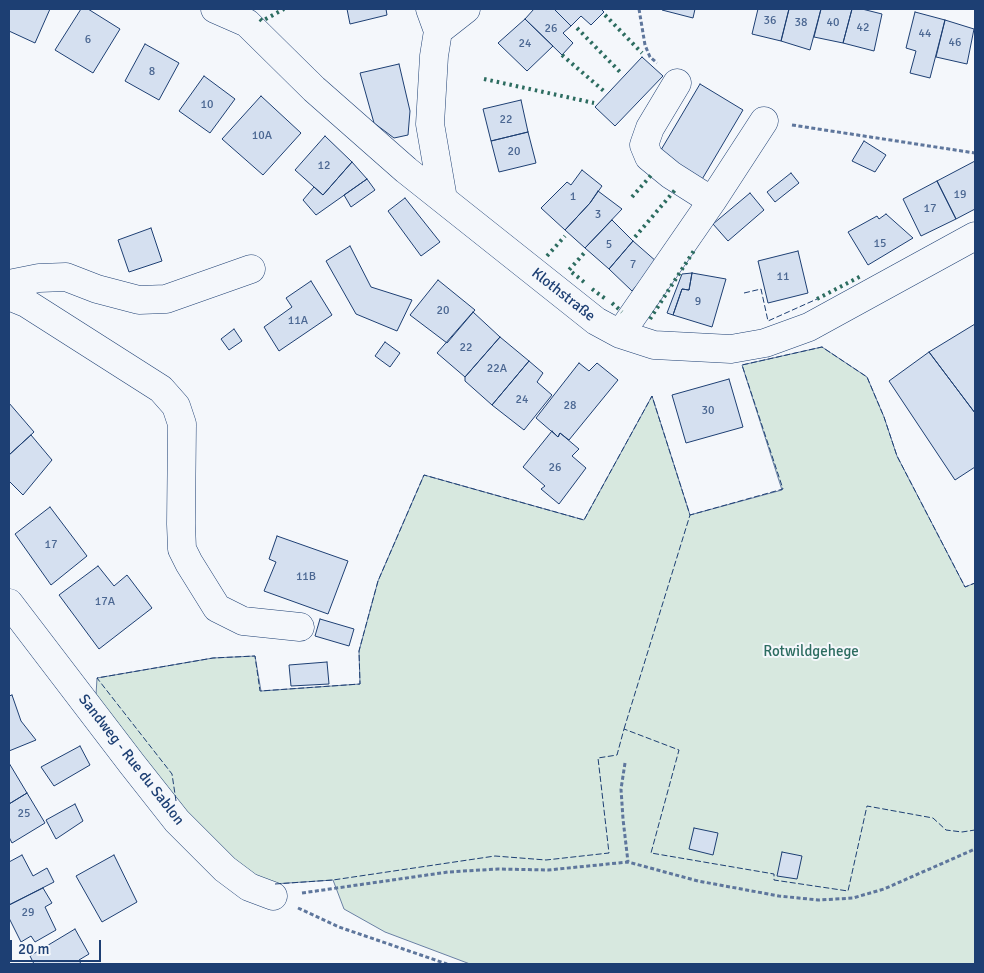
<!DOCTYPE html>
<meta charset="utf-8">
<style>
body{margin:0}
#map{position:relative;width:984px;height:973px;overflow:hidden;background:#f4f7fb;font-family:Signika,sans-serif}
canvas{display:block}
.frame{position:absolute;inset:0;border:10px solid #1d3f73;pointer-events:none}
.scale{position:absolute;left:10px;top:940px;width:91px;height:22px;box-sizing:border-box;border:2px solid #1d3f73;border-top:0;padding-left:6px;font-size:15px;line-height:18px;white-space:nowrap;color:#1d3f73;-webkit-text-stroke:4px #f4f7fb;paint-order:stroke}
</style>
<div id="map">
<canvas width="984" height="973"></canvas>
<div class="frame"></div>
<div class="scale">20 m</div>
</div>
<script>
const c = document.querySelector('canvas').getContext('2d');
c.lineJoin = 'round';
function fillPath(path, color) {
  c.fillStyle = color;
  c.fill(path, 'evenodd');
}
function poly(rows) {
  const path = new Path2D();
  for (const r of rows) {
    path.moveTo(r[0], r[1]);
    for (let i = 2; i < r.length; i += 2) path.lineTo(r[i], r[i + 1]);
  }
  return path;
}
function strokePath(path, color, width, dash) {
  c.strokeStyle = color;
  c.lineWidth = width;
  c.lineCap = dash ? 'butt' : 'round';
  c.setLineDash(dash || []);
  c.stroke(path);
}
function label(font, color, halo, rows, align = 'center') {
  c.font = font + ' Signika,sans-serif';
  c.lineWidth = 4;
  c.setLineDash([]);
  c.textBaseline = 'middle';
  c.strokeStyle = halo;
  c.fillStyle = color;
  for (const [text, x, y, turn = 0] of rows) {
    c.save();
    c.translate(x, y);
    c.rotate((+turn || 0) * Math.PI / 180);
    c.textAlign = isNaN(turn) ? turn : align;
    if (halo) c.strokeText(text, 0, 0);
    c.fillText(text, 0, 0);
    c.restore();
  }
}
const green = poly([
 [822,347,867,377,884,417,897,456,965,587,975,583,975,964,470,964,385,932,344,909,333,880,273,884,251,875,176,805,96,695,97,678,213,658,255,656,261,691,360,684,359,651,378,581,424,475,584,520,652,396,690,515,782,490,742,365,822,347]
]);
fillPath(green, '#d7e8df');
strokePath(green, '#687fa3', 1);
const building = poly([
 [9,9,50,9,35,43,9,31,9,9],
 [81,9,88,9,120,29,93,73,55,50,81,9],
 [347,9,386,9,387,15,350,24,347,9],
 [534,9,554,9,571,26,563,33,573,43,562,55,525,19,534,9],
 [554,9,601,9,604,12,591,25,581,16,571,26,554,9],
 [662,9,695,9,693,18,662,10,662,9],
 [758,9,789,9,781,41,752,34,758,9],
 [789,9,821,9,810,50,781,41,789,9],
 [821,9,852,9,843,43,814,37,821,9],
 [852,9,862,9,882,14,874,51,843,43,852,9],
 [915,12,945,20,930,78,910,73,916,51,906,48,915,12],
 [525,19,553,46,527,71,498,43,525,19],
 [945,20,974,29,967,64,936,57,945,20],
 [145,44,179,63,159,100,125,81,145,44],
 [642,57,663,76,615,126,595,107,642,57],
 [399,64,410,111,408,135,394,138,374,123,360,73,399,64],
 [204,76,235,99,210,133,179,111,204,76],
 [700,84,743,110,701,181,658,155,700,84],
 [261,96,301,133,263,175,222,139,261,96],
 [521,100,528,132,491,141,483,109,521,100],
 [528,132,536,163,499,172,491,141,528,132],
 [325,136,352,162,323,195,295,170,325,136],
 [864,141,886,155,875,172,852,161,864,141],
 [975,161,975,209,956,219,937,181,975,161],
 [352,162,367,179,316,215,303,200,314,187,323,195,352,162],
 [582,170,602,186,590,203,565,230,541,208,567,182,571,185,582,170],
 [791,173,799,183,775,202,767,192,791,173],
 [367,179,375,190,351,207,344,195,367,179],
 [937,181,956,219,921,236,903,199,937,181],
 [598,191,622,209,585,248,565,230,590,203,598,191],
 [750,193,764,210,728,241,713,224,750,193],
 [405,198,440,242,421,256,388,211,405,198],
 [886,214,913,238,868,265,848,232,877,216,879,219,886,214],
 [612,220,633,241,609,269,585,248,612,220],
 [151,228,162,261,129,272,118,240,151,228],
 [633,241,657,262,632,291,609,269,633,241],
 [350,246,371,287,412,300,397,331,356,314,326,261,350,246],
 [798,251,808,293,768,303,758,261,798,251],
 [692,273,726,279,712,327,673,315,682,289,689,290,692,273],
 [692,273,689,290,682,289,673,315,667,313,682,274,692,273],
 [438,280,475,310,447,343,410,315,438,280],
 [311,281,332,315,279,351,264,327,292,307,286,298,311,281],
 [473,312,500,337,465,377,437,353,473,312],
 [975,324,975,413,929,352,975,324],
 [234,329,242,341,229,350,221,339,234,329],
 [500,337,529,361,492,405,465,381,465,377,500,337],
 [385,342,400,353,390,367,375,356,385,342],
 [929,352,975,413,975,467,955,480,889,381,929,352],
 [529,361,543,373,537,382,552,395,524,430,492,405,529,361],
 [579,363,589,371,597,363,618,380,569,440,560,433,558,437,536,418,579,363],
 [729,379,743,427,686,443,672,395,729,379],
 [9,403,34,432,9,455,9,403],
 [552,431,558,437,560,433,579,449,572,456,586,468,559,504,541,489,545,486,523,467,552,431],
 [31,435,52,460,23,495,9,481,9,455,31,435],
 [50,507,87,556,51,585,15,534,50,507],
 [277,536,348,561,328,614,264,591,276,562,269,559,277,536],
 [98,566,114,586,127,575,152,608,99,649,59,595,98,566],
 [320,619,354,629,349,646,315,636,320,619],
 [327,662,329,684,291,686,289,665,327,662],
 [12,695,21,721,36,740,9,751,9,696,12,695],
 [80,746,90,765,54,786,41,767,80,746],
 [9,763,27,793,9,804,9,763],
 [27,793,45,823,12,843,9,837,9,804,27,793],
 [75,804,83,821,56,839,46,820,75,804],
 [694,828,718,833,713,855,689,849,694,828],
 [782,852,802,856,797,879,777,876,782,852],
 [22,855,33,876,47,868,54,882,9,905,9,862,22,855],
 [114,855,137,902,102,922,76,876,114,855],
 [43,888,52,903,45,907,56,930,35,942,31,936,21,942,9,918,9,905,43,888],
 [75,929,89,954,79,960,81,964,34,964,30,956,75,929]
]);
fillPath(building, '#d5e0f0');
strokePath(building, '#1d3f73', 1);
const minor = poly([
 [215,9,247,23,314,89,406,170,596,321,620,334,654,345,731,349,765,343,809,327,975,236],
 [430,9,438,31,434,56,430,124,443,199],
 [438,31,466,9],
 [677,83,650,128,644,145,649,157,671,175,712,201],
 [9,284,39,278,66,277,97,289,139,300,166,299,251,269],
 [9,296,26,303,161,389,176,406,182,424,181,524,182,549,189,563,217,608,243,621,300,627],
 [620,334,712,201,764,121],
 [9,603,132,764,177,821,225,869,249,887,273,896]
]);
strokePath(minor, '#1d3f73', 29);
strokePath(poly([
 [639,9,645,45,650,57,657,63],
 [792,125,975,153],
 [625,763,621,789,623,819,628,862],
 [302,893,448,872,498,869,548,870,628,862,698,881,779,896,818,900,853,898,884,889,975,849],
 [298,908,339,927,447,964]
]), '#5e769c', 3, [4, 2.5]);
strokePath(minor, '#f4f7fb', 28);
strokePath(poly([
 [605,15,642,53],
 [260,19,262,21,284,9],
 [577,28,622,74],
 [562,55,605,92],
 [484,79,594,103],
 [632,197,653,173],
 [635,237,675,190],
 [547,256,565,236],
 [584,282,569,270,586,251],
 [592,289,607,300],
 [817,299,863,275],
 [612,303,622,312],
 [650,319,695,249]
]), '#2c6c60', 4, [2.5, 4]);
strokePath(poly([
 [744,293,761,289,768,321,817,299],
 [624,729,690,515],
 [176,801,172,774,97,678,213,658,255,656,260,691,360,684,359,651,378,581,424,475,584,520,652,396,690,515,783,489,742,365,822,347,867,377,884,417,897,456,965,587,975,583],
 [275,884,333,880,495,856,546,860,609,853,598,758,617,755,624,729,679,750,651,853,774,874,774,880,848,891,867,806,933,818,946,830,962,832,975,830]
]), '#1d3f73', 1, [6, 2.5]);
label('12px', '#4b6792', null, [
 ["36",770,21],
 ["38",801,23],
 ["40",833,23],
 ["42",863,28],
 ["26",551,29],
 ["44",925,34],
 ["6",88,40],
 ["46",955,43],
 ["24",525,44],
 ["8",152,72],
 ["10",207,105],
 ["22",506,120],
 ["10A",262,136],
 ["20",514,152],
 ["12",324,166],
 ["19",960,195],
 ["1",573,197],
 ["17",930,209],
 ["3",598,215],
 ["15",880,244],
 ["5",609,245],
 ["7",633,265],
 ["11",783,277],
 ["9",698,302],
 ["20",443,311],
 ["11A",298,321],
 ["22",466,348],
 ["22A",497,369],
 ["24",522,400],
 ["28",570,406],
 ["30",708,411],
 ["26",555,468],
 ["17",51,545],
 ["11B",306,577],
 ["17A",105,602],
 ["25",24,814],
 ["29",28,913]
]);
label('15px', '#1d3f73', '#f4f7fb', [
 ["Klothstraße",563,295,38],
 ["Sandweg - Rue du Sablon",131,760,52]
]);
label('15px', '#2c6c60', '#f4f7fb', [
 ["Rotwildgehege",811,652]
]);
</script>
